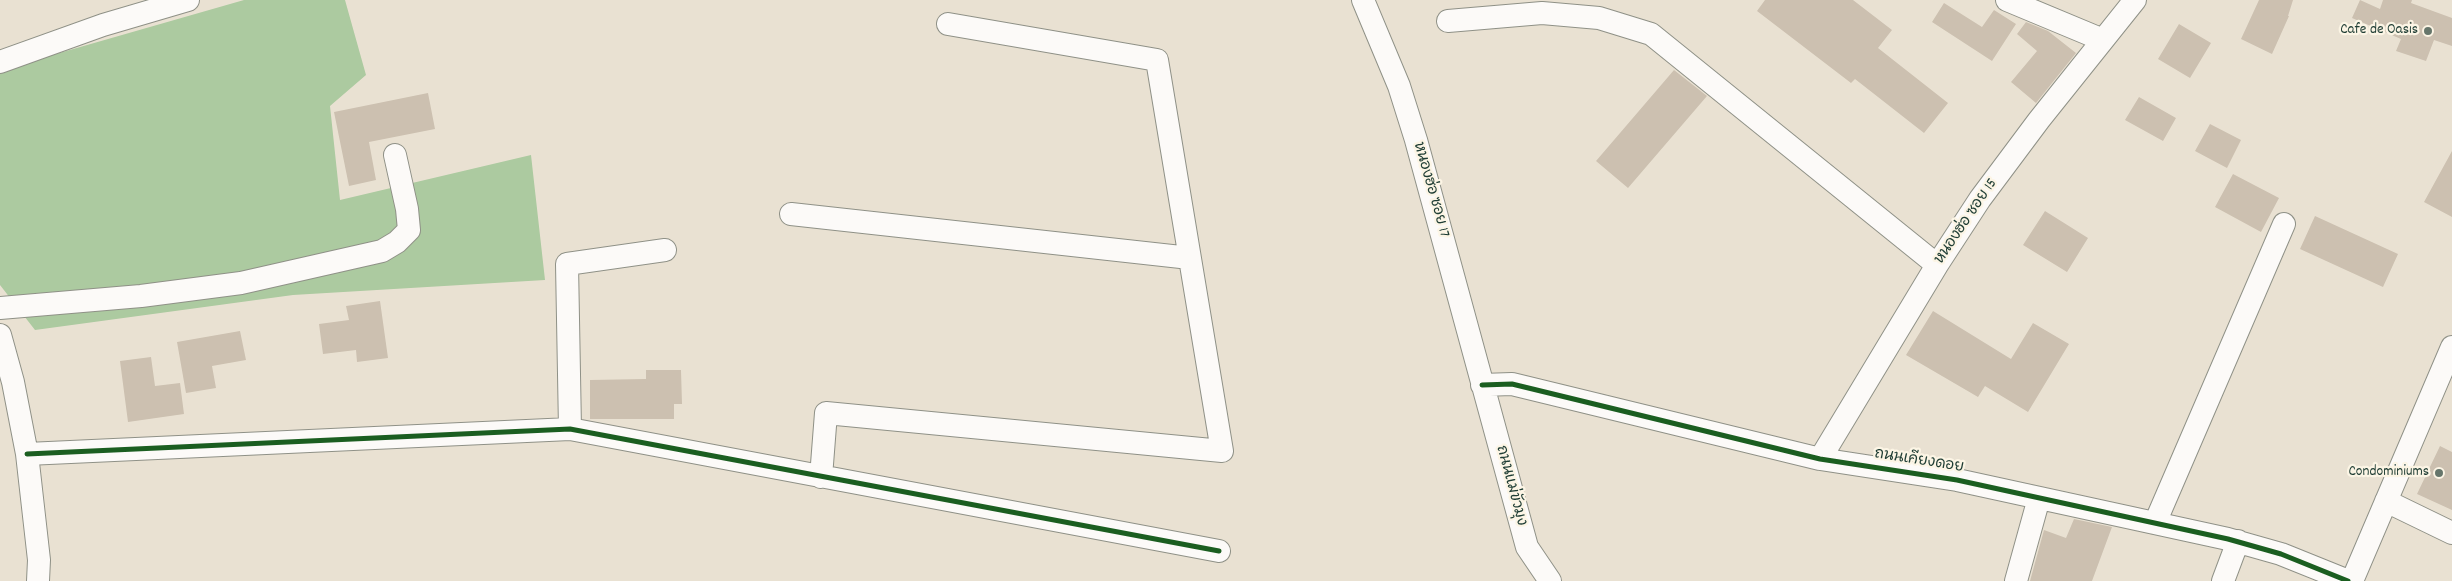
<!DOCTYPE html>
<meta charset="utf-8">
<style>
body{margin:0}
canvas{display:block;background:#e9e1d2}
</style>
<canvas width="2452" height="581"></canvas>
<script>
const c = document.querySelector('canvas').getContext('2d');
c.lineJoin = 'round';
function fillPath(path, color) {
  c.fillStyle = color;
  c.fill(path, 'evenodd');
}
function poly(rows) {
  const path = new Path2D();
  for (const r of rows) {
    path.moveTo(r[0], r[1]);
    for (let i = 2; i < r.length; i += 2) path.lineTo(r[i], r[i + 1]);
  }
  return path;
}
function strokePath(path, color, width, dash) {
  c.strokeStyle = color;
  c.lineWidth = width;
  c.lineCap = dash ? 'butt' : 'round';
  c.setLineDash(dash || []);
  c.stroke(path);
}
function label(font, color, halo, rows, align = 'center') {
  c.font = font + ' Dekko,"Playpen Sans Thai",sans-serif';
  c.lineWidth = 4.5;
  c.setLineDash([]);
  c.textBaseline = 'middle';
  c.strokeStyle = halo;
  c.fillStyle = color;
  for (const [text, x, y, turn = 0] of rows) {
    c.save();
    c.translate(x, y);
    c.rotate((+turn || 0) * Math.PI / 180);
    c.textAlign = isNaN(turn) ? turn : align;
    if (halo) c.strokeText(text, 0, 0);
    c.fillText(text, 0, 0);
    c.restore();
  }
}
fillPath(poly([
 [244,0,345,0,366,75,330,106,340,200,531,155,545,280,293,295,35,330,0,285,0,70]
]), '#accaa0');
fillPath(poly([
 [1765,0,1853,0,1892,30,1878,48,1948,103,1924,133,1855,79,1851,83,1757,11],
 [2259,0,2293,0,2288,16,2289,16,2272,54,2241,39],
 [2360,0,2380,9,2383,0,2412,0,2411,3,2452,18,2452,46,2434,40,2426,61,2396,51,2401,39,2352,18],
 [1944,3,1982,27,1994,10,2016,24,1992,61,1932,22],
 [2026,22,2048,31,2076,53,2036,103,2011,82,2037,51,2017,34],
 [2179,24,2211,43,2190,78,2158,59],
 [1674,70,1707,96,1628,188,1596,161],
 [428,93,435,129,369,142,376,180,349,186,334,112],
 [2139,97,2176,118,2163,141,2125,120],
 [2210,124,2241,140,2227,168,2195,151],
 [2452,151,2452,217,2424,202],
 [2233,174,2279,198,2261,232,2215,207],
 [2045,211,2088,238,2067,272,2023,245],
 [2315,216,2398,254,2383,287,2300,249],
 [380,301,388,358,357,362,356,350,323,354,319,324,349,320,346,306],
 [1933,311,2011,359,2033,323,2069,344,2028,412,1985,386,1978,397,1906,355],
 [240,331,246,360,212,366,216,388,186,393,177,342],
 [151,357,155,386,180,383,184,414,128,422,120,361],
 [646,370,681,370,682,404,674,404,674,419,590,419,590,380,646,379],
 [2440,446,2452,452,2452,510,2417,494],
 [2074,519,2112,527,2092,581,2030,581,2044,530,2066,538]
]), '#ccc0b0');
const minor = poly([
 [1363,0,1399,86,1416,140,1527,547,1550,581],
 [2007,0,2103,40],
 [1448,21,1542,13,1599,18,1651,34,1937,265],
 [0,62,103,25,188,0],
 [791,214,1190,258],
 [0,308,141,296,241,283,382,251,397,242,409,230,407,209,395,155],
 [0,335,13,382,27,454,39,560,38,581],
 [1482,385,1512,384,1820,459,1957,480,2228,539,2281,554,2348,581],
 [570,429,567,264,665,250],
 [27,454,570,429,1219,551],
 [1820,459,1937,265,1980,199,2039,120,2135,0],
 [821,477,826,413,1222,451,1157,60,948,24],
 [2386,501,2452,533],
 [2155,523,2284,224],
 [2016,581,2039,498],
 [2223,581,2238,541],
 [2352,581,2452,347]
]);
strokePath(minor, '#8f9187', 24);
strokePath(minor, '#fcfaf8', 22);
strokePath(poly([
 [1482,385,1512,384,1820,459,1957,480,2228,539,2281,554,2348,581],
 [27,454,570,429,1219,551]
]), '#1b5e20', 5);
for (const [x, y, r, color] of [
 [2428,31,5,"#66766b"],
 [2439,473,5,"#66766b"]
]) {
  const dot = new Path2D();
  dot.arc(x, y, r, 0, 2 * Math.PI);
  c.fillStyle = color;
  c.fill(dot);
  strokePath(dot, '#fcf5e5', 2);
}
label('15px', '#1f3d34', '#fcf5e5', [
 ["Cafe de Oasis",2418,31],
 ["Condominiums",2429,473]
], 'right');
label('15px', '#1f3d34', '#fcf5e5', [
 ["หนองฮ่อ ซอย 17",1430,190,74],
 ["หนองฮ่อ ซอย 15",1967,222,-56],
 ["ถนนเคียงดอย",1919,462,9],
 ["ถนนแม่ขัวมุง",1510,486,75]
]);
</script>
